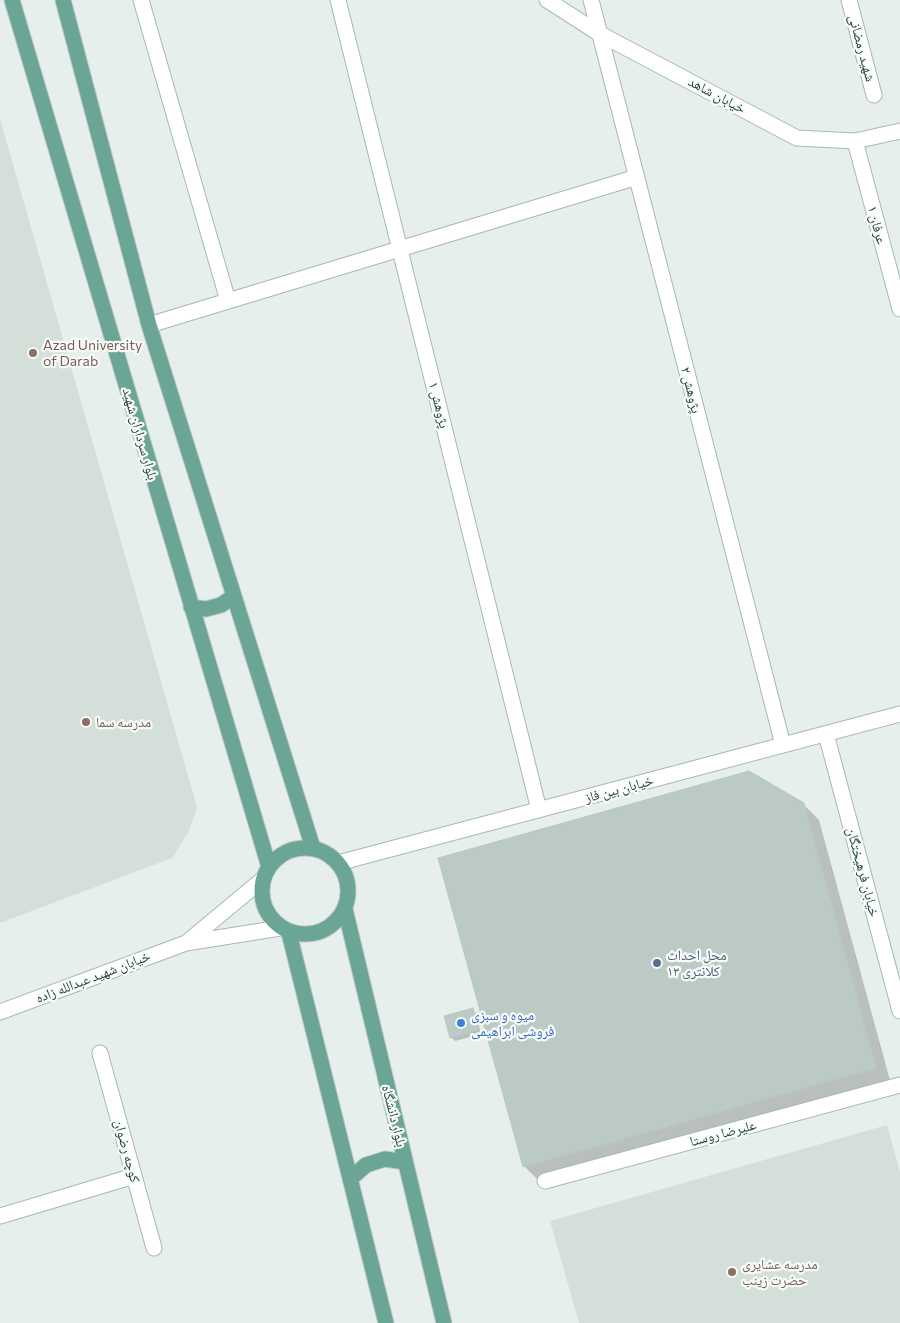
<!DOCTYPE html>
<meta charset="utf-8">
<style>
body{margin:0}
canvas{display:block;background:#e6efeb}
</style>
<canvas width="900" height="1323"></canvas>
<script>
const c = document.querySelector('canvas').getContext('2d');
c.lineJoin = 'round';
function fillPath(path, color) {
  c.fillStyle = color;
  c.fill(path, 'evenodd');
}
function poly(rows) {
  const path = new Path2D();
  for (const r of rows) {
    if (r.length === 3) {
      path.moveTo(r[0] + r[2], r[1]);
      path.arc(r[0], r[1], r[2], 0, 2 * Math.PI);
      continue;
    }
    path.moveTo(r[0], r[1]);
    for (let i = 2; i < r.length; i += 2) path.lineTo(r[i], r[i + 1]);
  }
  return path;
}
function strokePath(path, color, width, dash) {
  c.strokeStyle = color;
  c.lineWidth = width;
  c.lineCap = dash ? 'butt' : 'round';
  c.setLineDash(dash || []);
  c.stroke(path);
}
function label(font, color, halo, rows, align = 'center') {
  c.font = font + ' Commissioner,"Noto Naskh Arabic",sans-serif';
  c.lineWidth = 4.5;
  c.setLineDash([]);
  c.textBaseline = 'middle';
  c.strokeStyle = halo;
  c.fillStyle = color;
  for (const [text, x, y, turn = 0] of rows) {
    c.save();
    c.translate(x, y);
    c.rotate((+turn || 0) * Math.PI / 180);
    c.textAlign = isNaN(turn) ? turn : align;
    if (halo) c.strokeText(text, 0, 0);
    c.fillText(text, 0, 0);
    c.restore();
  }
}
fillPath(poly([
 [0,119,197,807,189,831,172,858,0,923],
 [887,1125,900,1172,900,1323,579,1323,550,1221]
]), '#d4dfda');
fillPath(poly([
 [803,804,819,820,891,1084,540,1182,524,1166],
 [472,1010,476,1013,481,1034,455,1041,451,1037]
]), '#0003');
const building = poly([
 [749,771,804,803,876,1068,523,1167,438,858,749,771],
 [473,1008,478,1030,450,1038,444,1016,473,1008]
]);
fillPath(building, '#bbcac4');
strokePath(building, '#b8c9c2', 1);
const minor = poly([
 [141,0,228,301],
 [338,0,539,810],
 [547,0,600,34,797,138,855,141,900,131],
 [591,0,783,745],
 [849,0,874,95],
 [855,141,900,309],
 [149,325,637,177],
 [826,734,900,1011],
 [338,863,900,714],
 [263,879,186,943,280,928],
 [0,1012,186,943],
 [100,1053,154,1248],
 [545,1181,900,1085],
 [0,1216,134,1176]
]);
const major = poly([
 [12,0,269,867],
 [63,0,149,325,313,848],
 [191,607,206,609,221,605,234,596],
 [305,891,43],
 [345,909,444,1323],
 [289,933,386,1323],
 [350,1179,366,1165,385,1159,405,1162]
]);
strokePath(minor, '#a8b8b2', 17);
strokePath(major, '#c2cac8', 17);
strokePath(minor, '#fff', 15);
strokePath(major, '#6aa596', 15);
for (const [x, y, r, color] of [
 [33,353,5,"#8d6e63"],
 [86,722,5,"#8d6e63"],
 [657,963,5,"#5c6f8a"],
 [461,1023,5,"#3f7fe0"],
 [732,1272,5,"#8d6e63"]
]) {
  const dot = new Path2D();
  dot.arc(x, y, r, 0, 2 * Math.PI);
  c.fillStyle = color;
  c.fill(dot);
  strokePath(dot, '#f7fbf9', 2);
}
label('14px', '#24423a', '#f7fbf9', [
 ["شهید رمضانی",862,48,75],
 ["خیابان شاهد",717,95,28],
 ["عرفان ۱",877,225,75],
 ["پژوهش ۲",691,390,76],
 ["پژوهش ۱",439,405,76],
 ["بلوار سرداران شهید",140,434,74],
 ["خیابان بین فاز",619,789,-15],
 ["خیابان فرهیختگان",863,872,75],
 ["خیابان شهید عبدالله زاده",93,977,-21],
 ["بلوار دانشگاه",394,1116,76],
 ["علیرضا روستا",723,1133,-15],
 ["کوچه رضوان",127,1151,75]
]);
label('14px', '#785e54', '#f7fbf9', [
 ["Azad University",43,345],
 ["of Darab",43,361],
 ["مدرسه سما",96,722],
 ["مدرسه عشایری",742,1264],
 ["حضرت زینب",742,1280]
], 'left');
label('14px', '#4e5e75', '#f7fbf9', [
 ["محل احداث",667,955],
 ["کلانتری ۱۳",667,971]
], 'left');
label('14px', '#366cbe', '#f7fbf9', [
 ["میوه و سبزی",471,1015],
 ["فروشی ابراهیمی",471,1031]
], 'left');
</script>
